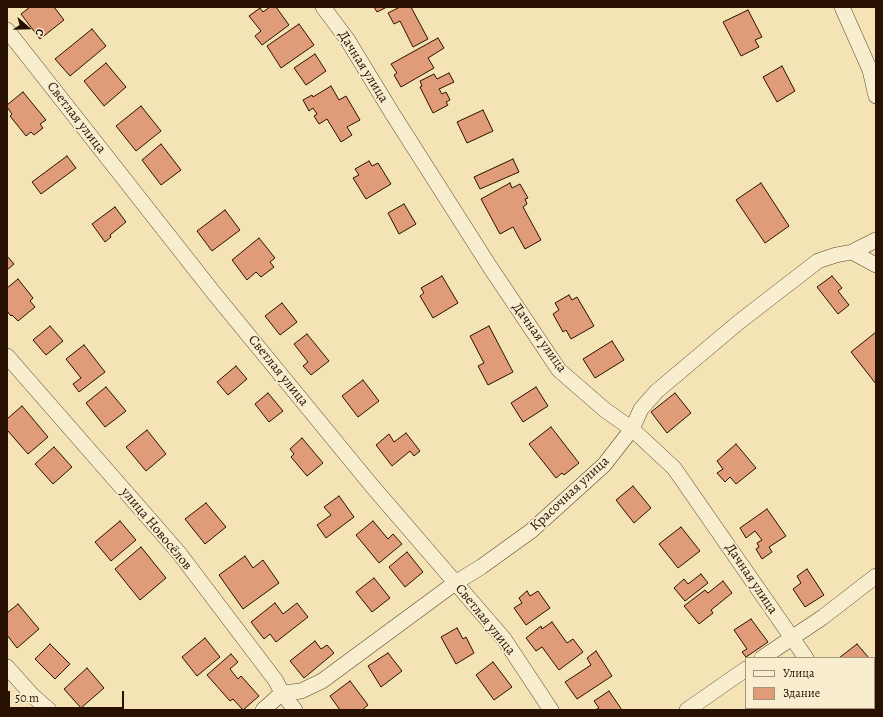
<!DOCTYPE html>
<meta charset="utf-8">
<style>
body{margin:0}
#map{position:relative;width:883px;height:717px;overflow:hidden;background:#f4e3b5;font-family:Alegreya,serif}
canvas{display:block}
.frame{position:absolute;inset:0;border:8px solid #281100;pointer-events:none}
.legend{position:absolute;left:745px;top:657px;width:130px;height:52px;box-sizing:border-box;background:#f8edcf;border:1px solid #a5957c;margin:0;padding:5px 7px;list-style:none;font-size:12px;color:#281100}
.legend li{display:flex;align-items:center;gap:8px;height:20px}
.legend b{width:20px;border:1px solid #a5957c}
.north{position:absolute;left:8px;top:8px;width:40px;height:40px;-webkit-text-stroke:3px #f8edcf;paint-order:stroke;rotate:110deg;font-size:11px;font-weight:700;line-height:16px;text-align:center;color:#281100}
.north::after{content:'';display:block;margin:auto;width:14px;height:18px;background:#281100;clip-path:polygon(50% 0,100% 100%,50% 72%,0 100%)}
.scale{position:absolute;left:8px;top:691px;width:116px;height:18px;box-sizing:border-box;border:2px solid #281100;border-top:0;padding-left:5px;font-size:12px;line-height:14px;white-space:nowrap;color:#281100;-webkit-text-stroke:3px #f8edcf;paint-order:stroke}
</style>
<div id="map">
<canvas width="883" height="717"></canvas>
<div class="frame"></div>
<ul class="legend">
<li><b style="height:5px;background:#f8edcf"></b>Улица</li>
<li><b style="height:11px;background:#e09c79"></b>Здание</li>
</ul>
<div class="north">С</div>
<div class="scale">50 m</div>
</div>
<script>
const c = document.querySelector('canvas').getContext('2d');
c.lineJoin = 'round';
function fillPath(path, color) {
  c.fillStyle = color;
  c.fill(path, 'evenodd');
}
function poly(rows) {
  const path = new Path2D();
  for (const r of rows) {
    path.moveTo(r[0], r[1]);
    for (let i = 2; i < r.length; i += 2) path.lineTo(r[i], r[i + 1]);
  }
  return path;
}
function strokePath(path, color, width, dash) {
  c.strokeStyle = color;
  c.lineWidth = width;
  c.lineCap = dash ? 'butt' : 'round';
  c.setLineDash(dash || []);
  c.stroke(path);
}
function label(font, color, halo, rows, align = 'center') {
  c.font = font + ' Alegreya,serif';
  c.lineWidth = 3.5;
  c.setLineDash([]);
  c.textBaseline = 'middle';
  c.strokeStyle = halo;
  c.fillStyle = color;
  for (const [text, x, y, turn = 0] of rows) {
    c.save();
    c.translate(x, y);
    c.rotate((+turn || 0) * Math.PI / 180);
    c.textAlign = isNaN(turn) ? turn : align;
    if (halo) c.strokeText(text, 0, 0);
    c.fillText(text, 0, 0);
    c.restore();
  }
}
const building = poly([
 [30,7,54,7,64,20,40,39,21,14,30,7],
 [270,7,276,7,289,25,262,45,255,36,261,31,249,16,260,8,263,12,270,7],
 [374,7,387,7,377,12,374,7],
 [400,7,411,7,428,39,413,47,400,21,394,24,388,13,400,7],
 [748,10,762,37,755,40,759,47,741,56,723,22,748,10],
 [299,24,314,45,281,68,267,46,299,24],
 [92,29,106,46,70,76,55,59,92,29],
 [438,38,444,48,428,58,434,68,401,87,394,75,397,73,391,64,438,38],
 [315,54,326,71,306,85,294,68,315,54],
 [106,63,126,87,104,106,84,81,106,63],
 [782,66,795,91,777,102,763,77,782,66],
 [449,73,454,82,439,89,442,94,446,92,450,100,446,102,448,105,433,113,420,87,422,86,420,81,434,74,437,79,449,73],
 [331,86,339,100,346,96,360,120,347,127,352,135,341,142,327,119,319,124,314,116,317,114,313,108,309,111,303,100,312,95,313,97,331,86],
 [23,92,46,120,40,124,43,128,34,135,31,132,26,136,10,116,12,114,7,107,7,105,23,92],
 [141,106,161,131,136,151,116,126,141,106],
 [483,110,493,131,467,143,457,122,483,110],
 [161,144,181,170,161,185,142,160,161,144],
 [67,156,76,168,41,194,32,182,67,156],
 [513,159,519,172,480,189,474,177,513,159],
 [369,161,372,166,378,163,391,184,366,199,353,178,359,175,355,169,369,161],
 [510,183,512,188,520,184,528,198,525,199,527,204,523,207,541,240,525,249,513,227,500,234,481,199,510,183],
 [761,183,789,226,765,243,736,200,761,183],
 [404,204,416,224,399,234,388,213,404,204],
 [115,207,126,222,110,235,111,237,105,242,92,224,115,207],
 [225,210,240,230,212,251,197,231,225,210],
 [259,238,275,258,270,262,274,267,261,277,256,272,247,280,232,260,259,238],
 [7,256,14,264,7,270,7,256],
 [442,276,458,303,433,318,420,296,424,293,421,288,442,276],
 [832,276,842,288,838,291,849,305,838,314,817,287,832,276],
 [18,279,33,298,30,301,35,307,18,321,12,315,11,316,7,311,7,288,18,279],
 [569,295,572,300,577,297,594,326,571,339,566,330,563,332,553,314,559,310,555,303,569,295],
 [282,303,297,322,280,335,265,316,282,303],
 [50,326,63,341,46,355,33,340,50,326],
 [489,326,513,372,488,385,478,366,484,363,470,336,489,326],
 [876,332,876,384,851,352,876,332],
 [307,334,329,361,311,375,303,366,308,362,294,344,307,334],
 [612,341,624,360,595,378,583,359,612,341],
 [84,345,105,372,79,392,73,384,81,378,66,359,84,345],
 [236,366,247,379,228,395,217,382,236,366],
 [363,380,379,401,358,417,342,396,363,380],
 [106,387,126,411,105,427,86,403,106,387],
 [536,387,548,406,523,422,511,403,536,387],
 [268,393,283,411,269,422,255,404,268,393],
 [675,393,691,413,667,433,651,412,675,393],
 [22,406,48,437,28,454,8,431,7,432,7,419,22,406],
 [551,427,579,463,564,475,562,473,556,478,529,444,551,427],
 [147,430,166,454,146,471,126,447,147,430],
 [406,433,420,451,414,456,410,451,392,466,376,445,389,434,394,442,406,433],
 [302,438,323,463,307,476,291,457,294,454,290,449,302,438],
 [736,444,756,468,736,484,730,477,725,482,717,473,723,469,717,461,736,444],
 [54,447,72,467,53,484,35,464,54,447],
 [633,486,651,508,634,523,616,500,633,486],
 [339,496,354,517,326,538,317,525,331,515,324,507,339,496],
 [206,503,226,527,205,544,185,519,206,503],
 [767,509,786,536,769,547,772,552,762,559,756,549,759,547,757,543,762,540,755,531,746,538,740,528,767,509],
 [120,521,136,540,111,561,95,542,120,521],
 [373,521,388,539,393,534,402,544,379,563,356,535,373,521],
 [681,527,700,551,678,568,659,544,681,527],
 [141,547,166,578,140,600,115,569,141,547],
 [407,552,423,572,405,587,389,567,407,552],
 [245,556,253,568,263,560,279,583,243,609,219,575,245,556],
 [807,569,824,595,805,607,793,589,801,583,797,576,807,569],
 [701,574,708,583,685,601,674,588,684,579,688,584,701,574],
 [374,578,390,598,372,612,356,592,374,578],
 [723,581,732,593,711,610,713,613,699,624,684,606,705,590,708,593,723,581],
 [527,591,530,596,538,591,550,608,526,625,514,608,522,603,519,598,527,591],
 [275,603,283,614,297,603,308,617,276,642,270,634,264,639,251,622,275,603],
 [18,604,39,629,17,648,7,635,7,613,18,604],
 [751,619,768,642,746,657,742,652,747,649,734,630,751,619],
 [552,622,567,643,573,639,583,652,559,670,542,647,536,651,526,638,541,626,542,629,552,622],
 [457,628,463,639,466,637,474,653,456,664,441,637,457,628],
 [205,638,220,657,197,676,182,657,205,638],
 [315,641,321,649,327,645,334,653,304,678,290,661,315,641],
 [50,644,70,664,55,679,35,659,50,644],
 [857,644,869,658,839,658,857,644],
 [596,651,612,676,577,699,565,682,591,665,587,658,596,651],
 [388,653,402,671,381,687,368,666,388,653],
 [231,654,238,662,230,669,238,679,241,676,259,696,243,710,233,699,230,701,207,675,231,654],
 [493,662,512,687,494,700,476,675,493,662],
 [87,668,104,688,81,708,64,689,87,668],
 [876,678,876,709,874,706,874,680,876,678],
 [350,681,368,705,362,710,340,710,330,696,350,681],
 [609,691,622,710,595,710,599,708,594,701,609,691],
 [787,708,804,708,801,710,788,710,787,708]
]);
fillPath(building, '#e09c79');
strokePath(building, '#281100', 1);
const minor = poly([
 [323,7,347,39,392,113,490,267,559,370,605,410,632,429,674,468,806,658],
 [842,7,870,70,876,96],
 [7,30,213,292,372,486,504,639,551,710],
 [876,240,852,252,876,265],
 [7,356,179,553,276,681,282,693,295,710],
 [762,658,823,617,876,576],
 [7,667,33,696,49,710],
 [844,708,846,710],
 [263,710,282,693,301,691,322,681,455,583,481,567,531,531,604,465,632,429,641,409,657,391,739,322,818,261,836,255,852,252],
 [687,710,746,669]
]);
strokePath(minor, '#5b462d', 16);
strokePath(minor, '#f8edcf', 15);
label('14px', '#281100', '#f8edcf', [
 ["Дачная улица",363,67,58],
 ["Светлая улица",76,118,52],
 ["Дачная улица",539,338,54],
 ["Светлая улица",278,371,51],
 ["Красочная улица",570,494,-43],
 ["улица Новосёлов",156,529,50],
 ["Дачная улица",751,579,56],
 ["Светлая улица",485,620,51]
]);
</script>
